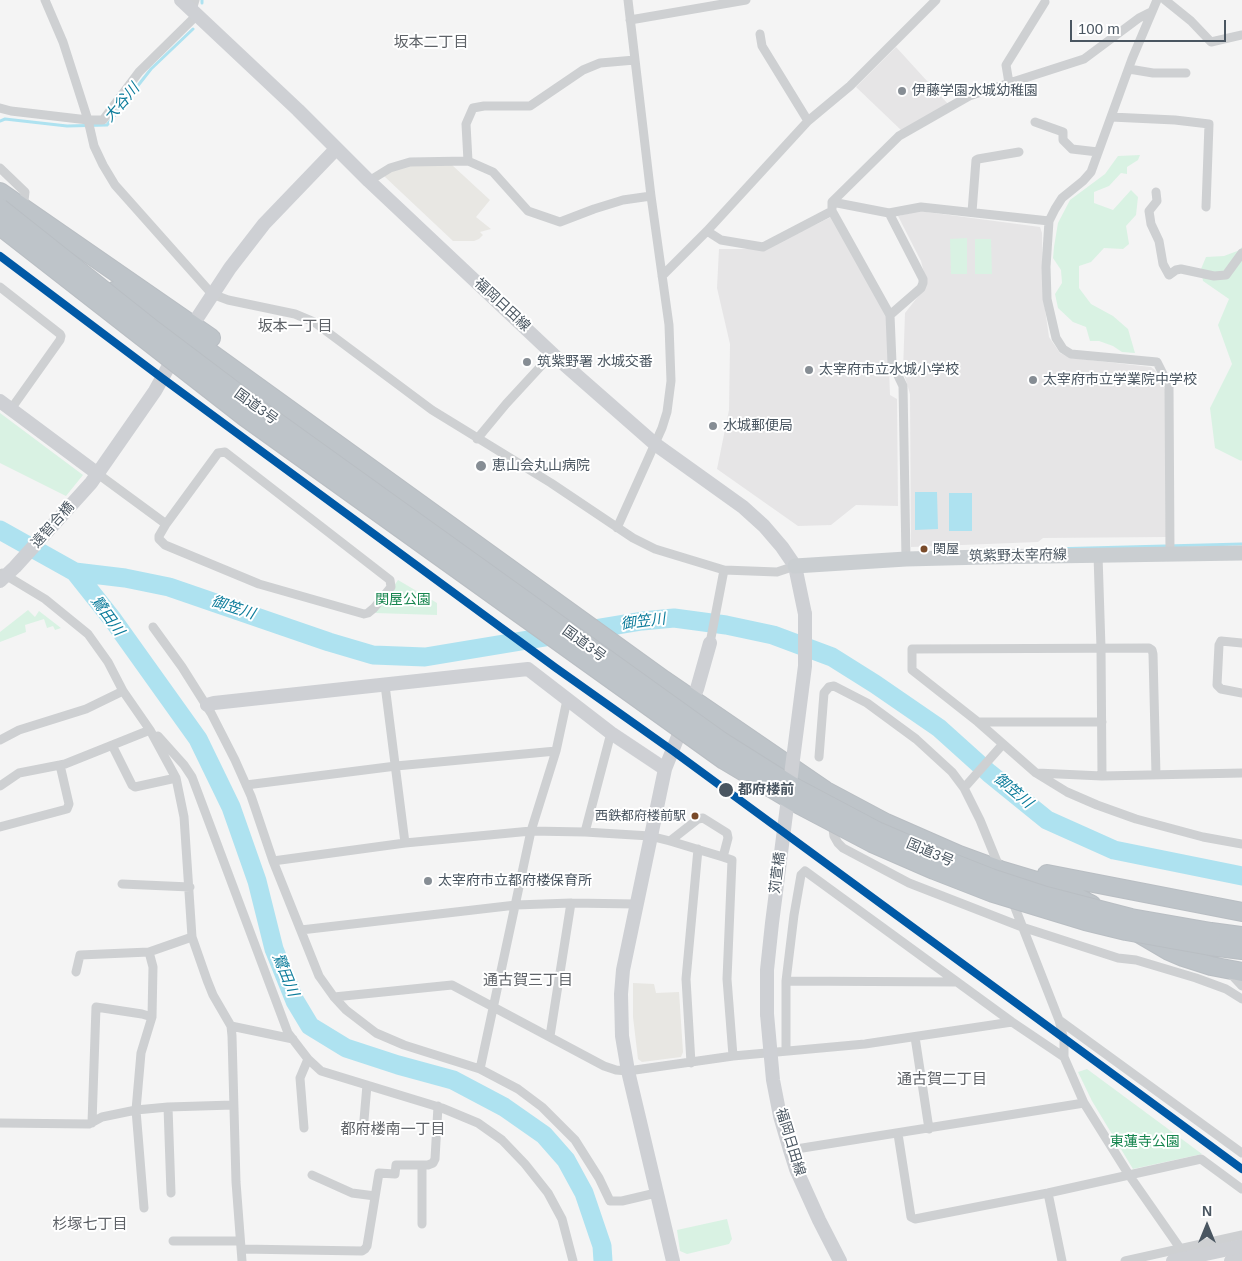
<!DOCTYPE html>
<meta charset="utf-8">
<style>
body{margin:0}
#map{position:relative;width:1242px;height:1261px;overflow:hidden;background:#f4f4f4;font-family:Helvetica,sans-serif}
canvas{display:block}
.north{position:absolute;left:1182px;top:1201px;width:50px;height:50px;-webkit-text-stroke:4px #fff;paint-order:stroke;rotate:0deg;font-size:14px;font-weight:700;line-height:20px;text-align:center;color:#4a5661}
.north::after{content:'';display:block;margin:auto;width:18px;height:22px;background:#4a5661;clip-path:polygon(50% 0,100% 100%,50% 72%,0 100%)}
.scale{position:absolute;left:1070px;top:20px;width:156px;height:22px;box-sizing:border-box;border:2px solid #4a5661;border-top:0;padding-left:6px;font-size:15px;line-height:18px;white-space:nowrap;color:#4a5661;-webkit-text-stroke:4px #fff;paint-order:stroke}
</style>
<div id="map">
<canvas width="1242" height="1261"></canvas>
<div class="north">N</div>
<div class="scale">100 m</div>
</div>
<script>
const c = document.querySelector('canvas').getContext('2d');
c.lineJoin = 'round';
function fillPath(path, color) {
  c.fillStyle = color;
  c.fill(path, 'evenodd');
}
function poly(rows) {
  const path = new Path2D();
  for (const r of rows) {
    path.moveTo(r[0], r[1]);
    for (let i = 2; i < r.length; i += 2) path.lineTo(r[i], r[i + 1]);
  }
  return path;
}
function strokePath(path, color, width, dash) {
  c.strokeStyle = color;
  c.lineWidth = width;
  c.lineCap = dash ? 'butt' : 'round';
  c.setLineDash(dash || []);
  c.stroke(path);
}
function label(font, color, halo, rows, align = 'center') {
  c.font = font + ' Helvetica,"Noto Sans JP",sans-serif';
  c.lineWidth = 4;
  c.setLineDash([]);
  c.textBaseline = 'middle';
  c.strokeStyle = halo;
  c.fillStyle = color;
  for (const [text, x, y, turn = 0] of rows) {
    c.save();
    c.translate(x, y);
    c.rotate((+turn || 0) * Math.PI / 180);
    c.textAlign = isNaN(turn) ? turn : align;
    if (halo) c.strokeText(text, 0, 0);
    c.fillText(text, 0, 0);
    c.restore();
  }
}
fillPath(poly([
 [452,165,490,200,476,217,491,229,480,232,483,235,479,239,474,241,453,241,384,176,394,170,410,166],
 [633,983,654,984,656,993,679,992,683,1052,681,1057,642,1062,638,1059,633,1017]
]), '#e8e7e3');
fillPath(poly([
 [896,47,948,104,902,131,856,87],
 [919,211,1040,227,1042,233,1043,295,1049,337,1060,353,1071,358,1151,367,1155,370,1165,389,1166,537,1043,538,1038,542,911,547,910,394,903,371,905,313,927,285,921,261,898,216],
 [831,217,887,316,890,395,897,399,898,506,856,505,831,525,798,526,717,469,729,410,730,344,717,288,719,249,766,249]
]), '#e6e5e6');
fillPath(poly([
 [1140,155,1138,160,1127,167,1127,174,1121,173,1109,186,1094,192,1094,203,1113,210,1131,190,1138,197,1136,215,1126,226,1129,244,1123,249,1104,248,1091,262,1079,266,1079,288,1091,304,1113,316,1128,329,1135,353,1122,352,1113,346,1099,341,1090,341,1086,327,1073,322,1058,308,1055,294,1062,283,1061,270,1053,258,1054,247,1058,223,1070,200,1105,174,1118,156],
 [967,238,967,274,951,274,950,239],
 [975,239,991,239,992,274,975,274],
 [1242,247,1242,460,1241,461,1215,448,1210,408,1232,364,1218,325,1229,299,1203,281,1201,269,1206,257,1224,256,1240,250],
 [0,413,83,475,66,496,0,463],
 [398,580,437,603,437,615,375,613],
 [28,610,35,617,39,611,61,628,55,630,53,626,47,628,44,619,25,625,26,632,0,642,0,632],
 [1087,1069,1202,1154,1133,1169,1092,1101,1078,1072],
 [727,1219,732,1239,729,1244,687,1254,680,1251,677,1230]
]), '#d9f2e3');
fillPath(poly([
 [915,492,937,492,938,529,915,530],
 [949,493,972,493,972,531,949,531]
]), '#aee2f0');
strokePath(poly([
 [202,3,202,0],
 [0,121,5,119,67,126,107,125,151,69,193,29],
 [1050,549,1242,544]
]), '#aee2f0', 3);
strokePath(poly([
 [0,530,75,572,125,578,169,587,329,642,373,655,425,657,642,621,674,618,726,625,773,635,832,657,875,684,939,728,989,773,1047,820,1114,850,1242,876],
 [75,572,113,620,198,739,231,807,257,881,274,949,295,1001,310,1026,346,1048,398,1065,453,1080,504,1107,544,1135,566,1160,584,1193,602,1246,603,1261]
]), '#aee2f0', 19);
const highway = poly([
 [0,192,211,338],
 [114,291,186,335,664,680,826,791,886,823,959,855,1000,870,1057,887,1092,905],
 [1047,874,1242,912],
 [1211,932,1242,936],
 [1140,934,1169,951,1183,957,1211,966,1242,972],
 [1210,946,1242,950]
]);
strokePath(highway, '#b9bec3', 20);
strokePath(poly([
 [45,0,63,42,88,120,94,146,103,165,115,185,212,294,228,300,295,314,314,322,432,410,551,483,633,538,655,549,724,570,777,572,795,566],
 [1157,0,1132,59,1091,172,1083,181,1062,198,1055,209,1049,221,1046,267,1047,299,1056,338,1063,349,1071,354,1157,362,1169,386,1170,553],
 [1165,0,1191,21,1211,42,1242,35],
 [192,10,195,0],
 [630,20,746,0],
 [760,34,762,46,808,121],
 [1129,69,1153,73,1186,73],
 [1009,83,1006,65,1045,2],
 [0,108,11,111,88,120,103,120,139,72,197,15],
 [1111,117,1175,120,1209,124,1206,207],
 [1035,122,1063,132,1063,140,1072,149,1098,152],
 [468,161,466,124,473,108,484,106,530,106,583,70,600,63,635,60],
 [0,168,25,192,23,209],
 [369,181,390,168,410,162,468,161,493,172,528,211,560,222,594,209,623,200,651,196],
 [1156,192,1157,201,1149,211,1151,224,1159,241,1163,264,1169,275,1176,270,1181,269,1214,276,1226,275,1242,253],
 [832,202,889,213,921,207,1049,221],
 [832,211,890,315,892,363,903,386,906,559],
 [972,212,976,160,978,159,1019,152],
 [889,213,923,279,923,283,921,288,890,315],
 [707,231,721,240,763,247,832,211,832,202,899,136,969,96,1084,59,1139,18,1151,12],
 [662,276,707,231,808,121,850,86,936,0],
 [0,287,60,334,61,336,60,340,11,409],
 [477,439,506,404,553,353],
 [98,474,166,524,218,453,225,452,390,580,391,587,374,608,368,613,364,614,259,584,165,545,159,539,159,536,166,524],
 [617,528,662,428,667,412,671,381,669,325,651,196,628,0],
 [1098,555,1101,648,1102,776],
 [2,573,45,599,88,634,108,662,123,691,150,730,176,778,184,817,192,937,207,980,213,995,231,1026,232,1036,236,1182,242,1261],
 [153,627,182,667,211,713,235,760,251,796,273,861,319,976,334,997,346,1010,376,1033,404,1045,480,1069,518,1089,542,1107,575,1140,599,1178,610,1201,622,1201,656,1193],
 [710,643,724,570],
 [1242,643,1221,641,1219,645,1217,685,1221,689,1242,693],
 [385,685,405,843],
 [978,722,1102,722],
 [158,736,184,765,192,777,288,1033,308,1059,321,1071,442,1108,478,1123,502,1140,525,1164,548,1193,562,1219,573,1261],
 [0,740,19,730,86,709,123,691],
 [112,745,132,785,135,787,176,778],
 [819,757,824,693,829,687,834,686,867,703,916,739,952,772,964,788,980,820,1000,869],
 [1037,773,1102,776,1242,773],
 [1156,775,1153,654,1152,650,1149,648,912,649,912,670,978,722,1036,773,1067,792,1097,805,1136,819,1203,837,1242,844],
 [246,785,396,766,556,751],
 [0,786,19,773,65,764,150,730],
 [964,788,1003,744],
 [832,822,834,836,838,843,843,848,909,883,1022,927,1118,958,1136,960,1196,978,1226,989,1242,999],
 [0,827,67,809,69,804,60,765],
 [585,832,611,733],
 [723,857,732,860,727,979,733,1056],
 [273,861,405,843,531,831,585,832,650,836,670,841,723,857,728,838,727,833,703,818,698,819,670,841],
 [122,884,190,887],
 [1012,900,1059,1020,1064,1040,1064,1057,1084,1103,1129,1175,1189,1261],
 [301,930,516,905,571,903,636,904],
 [1228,971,1242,986],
 [76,972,80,955,149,952,192,937],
 [786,981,957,982],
 [334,997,452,985,604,1066,616,1070,628,1071,733,1056,865,1044,1012,1022],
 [1059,1020,1242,1153],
 [231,1026,293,1039],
 [550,1036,571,903],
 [915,1037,929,1129],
 [786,1051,786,981,794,915,801,875,805,871,1012,1022,1064,1057],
 [691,1063,686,979,698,849],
 [480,1069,531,831,556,751,567,700],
 [168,1107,171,1193],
 [364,1120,367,1085],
 [0,1123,89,1124,102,1117,136,1110,168,1107,233,1105],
 [92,1123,96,1007,142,1014,152,1017],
 [304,1128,300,1078,308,1059],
 [898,1134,911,1217,915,1219,1048,1193,1201,1159,1242,1189],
 [790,1150,1084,1103],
 [312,1175,352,1193,375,1196],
 [1048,1193,1062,1261],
 [144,1208,136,1110,141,1053,152,1017,153,967,149,952],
 [422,1224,422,1165],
 [173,1241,240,1241],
 [241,1249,362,1251,365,1249,367,1246,379,1173,395,1174,396,1165,428,1165,433,1163,435,1159,438,1106],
 [1125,1261,1242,1235]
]), '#ced0d2', 9);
strokePath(poly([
 [181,0,298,110,369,181,557,358,655,444,743,507,764,526,782,547,795,566,805,614],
 [188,332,230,268,264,224,336,149],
 [0,401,98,474],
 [0,581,15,567,91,483,155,391,176,353],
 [207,705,214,703,528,669,611,733,665,769],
 [767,1014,773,1080,780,1116,790,1150,796,1169,819,1220,840,1261],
 [673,1261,628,1071,622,1036,621,994,623,970,665,769,697,689,710,643],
 [1231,1261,1242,1259]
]), '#ced0d4', 14);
strokePath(poly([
 [795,566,906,559,985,557,1242,553]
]), '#caced1', 15);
strokePath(highway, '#bec4c9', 18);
const highwayBridge = poly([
 [0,208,155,331,253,405,721,741,794,787,877,831,935,856,991,878,1046,896,1131,918,1211,932],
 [0,226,245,417,724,760,796,803,872,843,934,870,993,893,1085,921,1126,931,1210,946]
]);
strokePath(highwayBridge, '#b9bec3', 20, []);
strokePath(poly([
 [767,1014,767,970,772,923,805,666,805,614],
 [1173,1261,1242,1246]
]), '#ced0d4', 14);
strokePath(highwayBridge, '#bec4c9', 18);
strokePath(poly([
 [0,256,162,378,556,668,673,751,1242,1169]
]), '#0059a6', 8);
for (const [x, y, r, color] of [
 [902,91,5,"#868d94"],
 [527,362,5,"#868d94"],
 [809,370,5,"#868d94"],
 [1033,380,5,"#868d94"],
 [713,426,5,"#868d94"],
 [481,466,6,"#868d94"],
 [924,549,4.5,"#7a4b2a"],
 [726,790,8,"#4a5661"],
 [695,816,4.5,"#7a4b2a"],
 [428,881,5,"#868d94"]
]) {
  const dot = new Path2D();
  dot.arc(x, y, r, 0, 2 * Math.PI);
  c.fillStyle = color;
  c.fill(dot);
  strokePath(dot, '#fff', 2);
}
label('13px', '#4a5661', '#fff', [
 ["関屋",933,549],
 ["西鉄都府楼前駅",686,816,"right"]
], 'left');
label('14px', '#4a5661', '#fff', [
 ["伊藤学園水城幼稚園",912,91],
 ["筑紫野署 水城交番",537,362],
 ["太宰府市立水城小学校",819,370],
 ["太宰府市立学業院中学校",1043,380],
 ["水城郵便局",723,426],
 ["恵山会丸山病院",492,466],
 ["太宰府市立都府楼保育所",438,881]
], 'left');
label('14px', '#4a5661', '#fff', [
 ["福岡日田線",502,305,43],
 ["国道3号",256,407,36],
 ["遠智合橋",53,525,-48],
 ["筑紫野太宰府線",1018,556,-1],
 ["国道3号",584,644,36],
 ["国道3号",930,853,23],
 ["苅萱橋",778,873,-83],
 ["福岡日田線",790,1142,73]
]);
label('14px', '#17864f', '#fff', [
 ["関屋公園",403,600],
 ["東蓮寺公園",1145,1142]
]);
label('bold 14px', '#4a5661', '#fff', [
 ["都府楼前",738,790]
], 'left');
label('15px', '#5f6368', '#fff', [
 ["坂本二丁目",431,43],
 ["坂本一丁目",295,327],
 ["通古賀三丁目",528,981],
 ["通古賀二丁目",942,1080],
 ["都府楼南一丁目",393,1130],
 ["杉塚七丁目",90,1225]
]);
label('italic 15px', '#0c7c9b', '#fff', [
 ["大谷川",122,103,-49],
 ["御笠川",233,608,18],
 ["鷺田川",107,616,54],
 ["御笠川",643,622,-7],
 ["御笠川",1013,791,40],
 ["鷺田川",285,975,68]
]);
</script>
